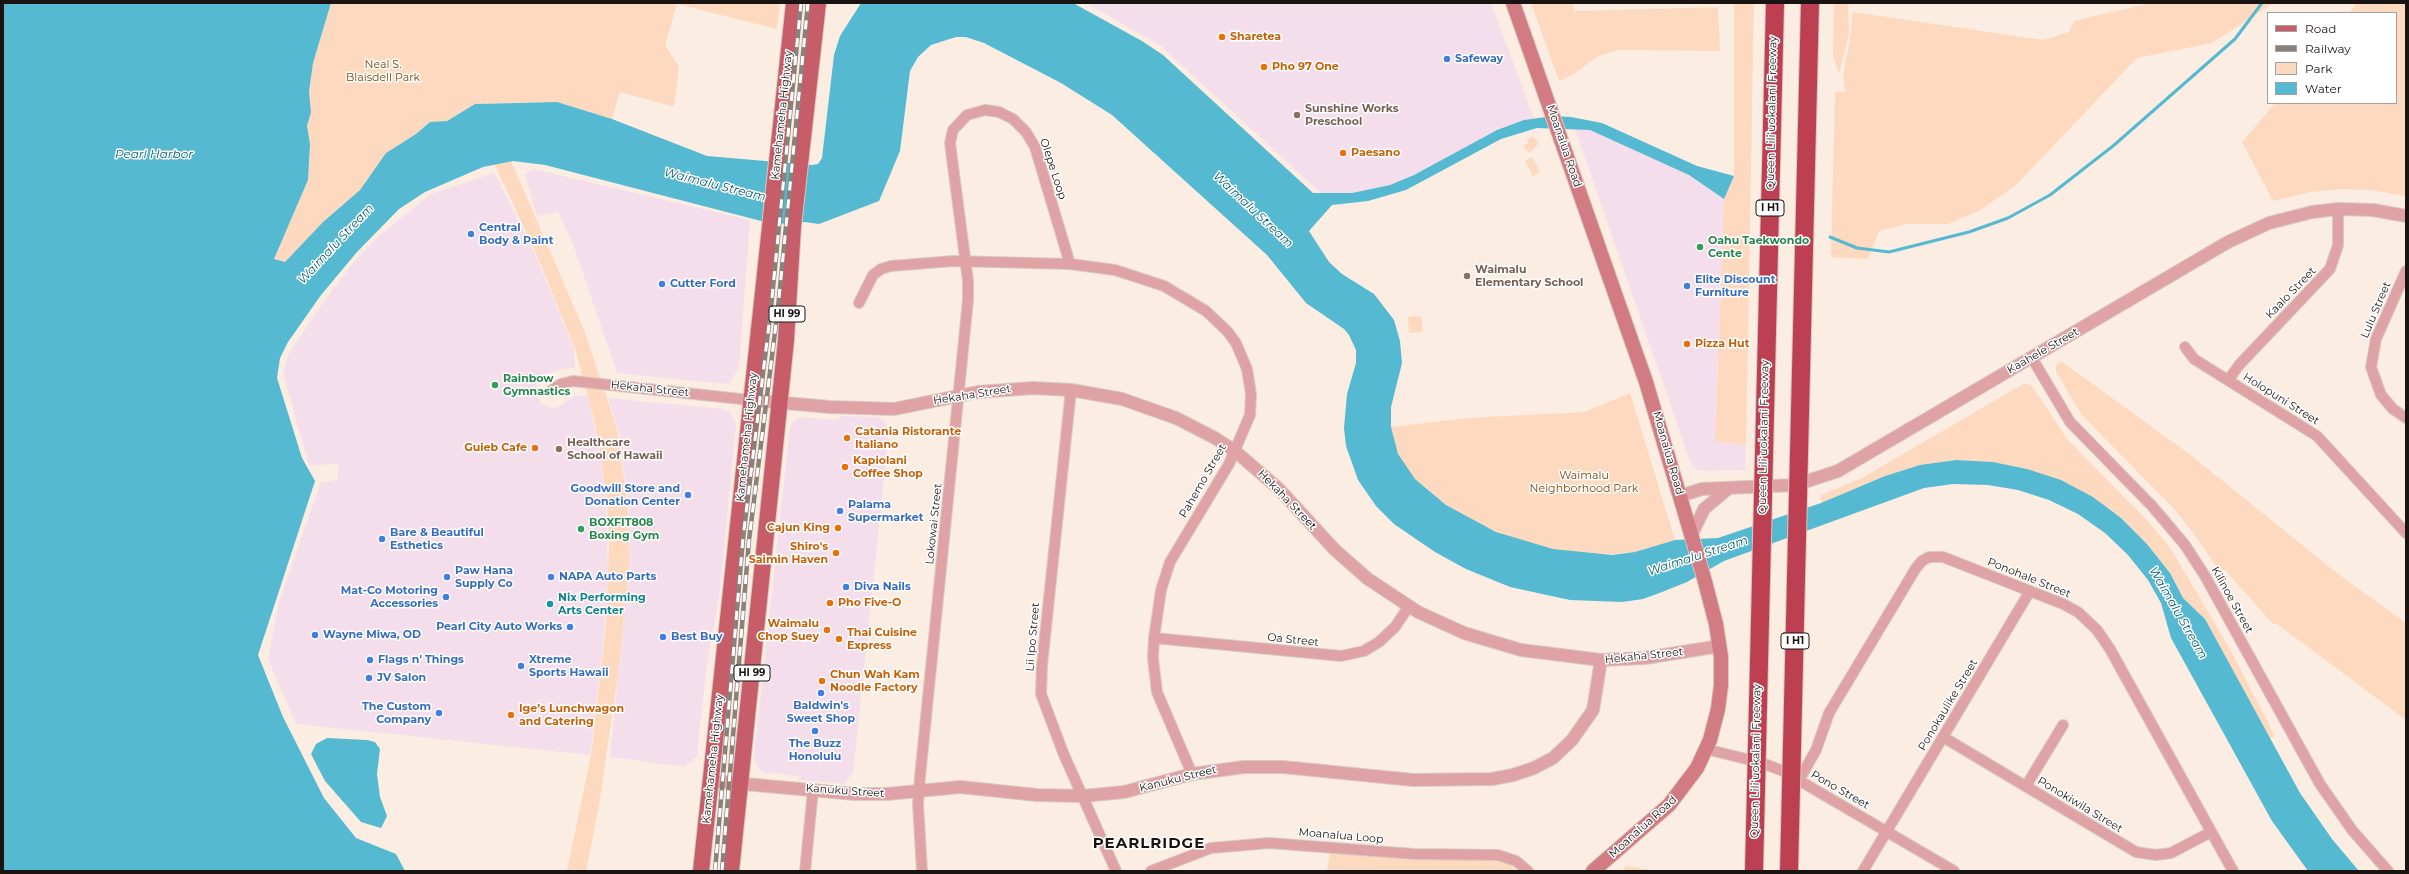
<!DOCTYPE html>
<meta charset="utf-8">
<style>
body{margin:0}
#map{position:relative;width:2409px;height:874px;overflow:hidden;background:#fbede2;font-family:Montserrat,sans-serif}
canvas{display:block}
.frame{position:absolute;inset:0;border:4px solid #191411;pointer-events:none}
.legend{position:absolute;left:2267px;top:12px;width:130px;height:92px;box-sizing:border-box;background:#fff;border:1px solid #a3a1a0;margin:0;padding:5px 7px;list-style:none;font-size:12px;color:#191411}
.legend li{display:flex;align-items:center;gap:8px;height:20px}
.legend b{width:20px;border:1px solid #a3a1a0}
</style>
<div id="map">
<canvas width="2409" height="874"></canvas>
<div class="frame"></div>
<ul class="legend">
<li><b style="height:5px;background:#c75d69"></b>Road</li>
<li><b style="height:5px;background:#8a817a"></b>Railway</li>
<li><b style="height:11px;background:#fddabf"></b>Park</li>
<li><b style="height:11px;background:#55b9d1"></b>Water</li>
</ul>
</div>
<script>
const c = document.querySelector('canvas').getContext('2d');
c.lineJoin = 'round';
function fillPath(path, color) {
  c.fillStyle = color;
  c.fill(path, 'evenodd');
}
function poly(rows) {
  const path = new Path2D();
  for (const r of rows) {
    path.moveTo(r[0], r[1]);
    for (let i = 2; i < r.length; i += 2) path.lineTo(r[i], r[i + 1]);
  }
  return path;
}
function strokePath(path, color, width, dash) {
  c.strokeStyle = color;
  c.lineWidth = width;
  c.lineCap = dash ? 'butt' : 'round';
  c.setLineDash(dash || []);
  c.stroke(path);
}
function label(font, color, halo, rows, align = 'center') {
  c.font = font + ' Montserrat,sans-serif';
  c.lineWidth = 3;
  c.setLineDash([]);
  c.textBaseline = 'middle';
  c.strokeStyle = halo;
  c.fillStyle = color;
  for (const [text, x, y, turn = 0] of rows) {
    c.save();
    c.translate(x, y);
    c.rotate((+turn || 0) * Math.PI / 180);
    c.textAlign = isNaN(turn) ? turn : align;
    if (halo) c.strokeText(text, 0, 0);
    c.fillText(text, 0, 0);
    c.restore();
  }
}
fillPath(poly([
 [1086,3,1491,3,1534,118,1497,130,1414,175,1390,185,1352,193,1321,193,1161,46],
 [1575,129,1590,130,1689,175,1724,199,1715,441,1746,445,1745,470,1699,471,1691,464],
 [533,169,750,220,739,367,730,383,725,384,617,373,573,244,558,212,537,216,525,174],
 [494,173,534,252,574,349,575,368,562,369,543,375,536,384,538,398,542,404,554,408,560,406,574,396,588,396,600,455,606,500,608,579,605,627,590,755,296,724,268,659,279,602,321,482,337,480,339,464,309,465,283,374,288,355,322,304,355,261,380,235,431,194],
 [608,398,723,409,730,412,736,425,719,598,707,663,697,755,692,763,686,764,686,767,610,757,629,566,629,509,618,428],
 [842,416,877,417,885,422,889,431,853,773,844,784,799,780,799,776,763,772,757,766,754,757,790,427,794,421,801,417,835,420]
]), '#f5deeb');
fillPath(poly([
 [331,3,780,3,777,29,677,4,665,45,679,67,674,107,620,92,612,119,557,102,486,103,584,330,617,428,628,509,629,566,619,667,599,806,586,871,567,871,591,755,606,627,609,546,607,501,600,451,594,419,575,349,535,251,468,108,447,121,430,122,416,134,386,153,360,190,323,222,285,262,274,259,308,180,310,144,307,126,311,112,309,92,313,63],
 [1531,3,1573,3,1574,11,1718,7,1720,51,1620,50,1598,56,1574,74,1559,81],
 [1734,3,1754,3,1746,445,1715,442,1724,199,1734,176],
 [1834,3,1848,3,1849,34,1839,74,1833,56],
 [2150,3,2274,3,2212,43,2137,58,2016,185,1979,211,1948,224,1908,224,1879,231,1868,259,1831,257,1835,92,1845,92,1843,75,1850,39,1853,12,2043,40,2069,32,2074,21],
 [2357,3,2406,3,2406,196,2371,190,2342,189,2311,192,2273,201,2242,142,2275,103,2396,103,2396,13,2349,13],
 [1532,136,1539,143,1530,153,1523,146,1528,143,1527,140],
 [1532,157,1540,172,1533,176,1525,161],
 [1421,316,1423,332,1409,333,1408,317],
 [2061,361,2192,456,2338,574,2406,623,2406,720,2277,624,2273,624,2226,571,2215,565,2197,538,2174,509,2082,415,2056,372,2056,365],
 [2025,383,2032,386,2067,439,2148,521,2171,549,2231,651,2275,736,2269,739,2205,619,2183,598,2170,573,2147,544,2121,518,2093,497,2027,469,1993,462,1956,460,1920,465,1885,476,1821,503,1821,495,1862,478],
 [1630,393,1675,540,1635,552,1600,555,1553,549,1515,539,1477,523,1446,505,1415,479,1401,462,1392,436,1391,427,1468,418,1584,412],
 [1330,852,1412,860,1490,860,1506,863,1519,871,1327,871],
 [1627,866,1652,870,1683,871,1620,871]
]), '#fddabf');
fillPath(poly([
 [3,3,331,3,313,63,309,92,311,112,307,126,310,144,308,180,274,259,285,262,323,222,360,190,386,153,416,134,430,122,447,121,475,104,557,102,612,119,707,156,812,165,818,164,822,158,834,55,840,36,861,3,1073,3,1142,41,1163,55,1313,193,1352,193,1390,185,1414,175,1497,130,1524,120,1553,116,1571,117,1602,123,1697,166,1734,176,1724,199,1689,175,1590,130,1537,128,1501,139,1406,190,1368,201,1332,205,1309,231,1329,262,1342,274,1374,294,1394,320,1400,341,1402,363,1391,407,1391,427,1398,454,1415,479,1446,505,1496,532,1553,549,1612,555,1635,552,1675,540,1718,538,1821,503,1885,476,1920,465,1956,460,1993,462,2027,469,2061,480,2093,497,2121,518,2147,544,2170,573,2183,598,2205,619,2300,793,2332,839,2359,871,2308,871,2272,821,2171,638,2161,603,2148,580,2128,555,2105,533,2078,514,2049,500,2018,490,1988,485,1953,484,1924,488,1724,561,1687,582,1662,592,1643,599,1622,602,1570,600,1510,587,1466,569,1435,552,1394,524,1376,506,1358,480,1346,446,1344,428,1347,394,1356,363,1356,350,1349,335,1344,329,1306,303,1267,255,1112,115,1061,83,984,43,966,37,956,37,931,45,918,57,910,71,900,151,879,201,819,224,805,222,788,224,765,222,545,165,513,161,483,167,425,192,399,209,357,252,321,295,288,342,280,358,277,378,302,458,315,481,258,655,283,717,324,798,356,838,396,854,405,871,3,871],
 [327,738,367,740,375,742,380,749,377,774,380,797,387,816,381,828,361,822,325,781,311,754,316,744]
]), '#55b9d1');
strokePath(poly([
 [1830,237,1857,248,1889,252,1969,232,2008,218,2050,195,2113,146,2235,39,2262,3]
]), '#55b9d1', 3);
const minor = poly([
 [2406,271,2376,339,2371,367,2381,395,2393,409,2406,418],
 [859,303,873,275,881,269,891,266,953,261,1070,264,1115,270,1164,286,1206,311,1228,332,1236,343,1247,369,1251,394,1250,415,1229,464,1170,562,1161,590,1154,638,1153,658,1157,692,1192,774],
 [2185,347,2194,359,2317,436,2406,533],
 [2032,358,2070,422,2152,506,2185,545,2205,576,2320,784,2352,830,2388,871],
 [2228,380,2240,364,2330,269,2338,245,2338,209],
 [552,390,561,384,573,381,750,400],
 [1071,390,1042,665,1041,694,1064,755,1116,871],
 [1154,638,1341,656,1364,651,1379,642,1395,627,1409,606],
 [1943,737,2136,852,2156,855,2171,853,2211,832],
 [1706,749,1762,763,1783,771,1954,871],
 [1799,780,1816,750,1829,713,1916,568,1922,561,1929,557,1943,557,2063,604,2078,612,2097,630,2110,649,2233,871],
 [2026,786,2063,725],
 [805,871,813,790],
 [922,871,918,804,920,777,968,300,968,281,950,143,953,130,967,115,985,110,999,112,1013,119,1026,132,1035,147,1070,264],
 [1151,871,1211,848,1269,843,1414,854,1498,855,1516,861,1528,871],
 [1863,871,2030,591]
]);
const tertiary = poly([
 [750,400,830,407,894,409,978,392,1033,388,1071,390,1122,399,1176,418,1215,438,1235,451,1279,489,1335,550,1368,579,1418,612,1464,633,1521,650,1601,660,1645,658,1720,646],
 [1680,496,1702,489,1795,485,1838,471,2228,242,2269,223,2312,212,2338,209,2373,210,2406,216],
 [1692,534,1704,509,1729,488],
 [711,781,855,794,887,794,960,787,1037,795,1083,796,1124,792,1192,774,1244,767,1283,767,1413,780,1492,779,1513,775,1534,768,1553,758,1572,740,1593,710,1601,660]
]);
const secondary = poly([
 [1513,3,1646,382,1704,578,1716,624,1721,657,1721,685,1718,709,1710,740,1697,768,1669,805,1593,871]
]);
const primary = poly([
 [701,871,794,3],
 [731,871,786,340,793,226,818,3]
]);
const motorway = poly([
 [1800,412,1810,3],
 [1765,413,1775,3]
]);
strokePath(minor, '#d7cac1', 12);
strokePath(tertiary, '#d7cac1', 14);
strokePath(secondary, '#d7cac1', 16);
strokePath(primary, '#d7cac1', 18);
strokePath(motorway, '#d7cac1', 20);
strokePath(minor, '#dfa3a6', 10);
strokePath(tertiary, '#dfa3a6', 12);
strokePath(secondary, '#d27b82', 14);
strokePath(primary, '#c75d69', 16);
strokePath(motorway, '#bc4052', 18);
const rail = poly([
 [715,871,743,538,771,308,801,3],
 [722,871,749,540,778,308,808,3]
]);
strokePath(rail, '#8a817a', 4.5);
strokePath(rail, '#fff', 3, [9]);
const motorwayBridge = poly([
 [1754,871,1765,413],
 [1789,871,1800,412]
]);
strokePath(motorwayBridge, '#d7cac1', 20, []);
strokePath(motorwayBridge, '#bc4052', 18);
for (const [x, y, r, color] of [
 [1222,37,4,"#e8710a"],
 [1447,59,4,"#3f7fe0"],
 [1264,67,4,"#e8710a"],
 [1297,115,4,"#8d6e63"],
 [1343,153,4,"#e8710a"],
 [471,234,4,"#3f7fe0"],
 [1700,247,4,"#2e9e5b"],
 [1467,276,4,"#8d6e63"],
 [662,284,4,"#3f7fe0"],
 [1687,286,4,"#3f7fe0"],
 [1687,344,4,"#e8710a"],
 [495,385,4,"#2e9e5b"],
 [847,438,4,"#e8710a"],
 [535,448,4,"#e8710a"],
 [559,449,4,"#8d6e63"],
 [845,467,4,"#e8710a"],
 [688,495,4,"#3f7fe0"],
 [840,511,4,"#3f7fe0"],
 [838,528,4,"#e8710a"],
 [581,529,4,"#2e9e5b"],
 [382,539,4,"#3f7fe0"],
 [836,553,4,"#e8710a"],
 [447,577,4,"#3f7fe0"],
 [551,577,4,"#3f7fe0"],
 [846,587,4,"#3f7fe0"],
 [446,597,4,"#3f7fe0"],
 [830,603,4,"#e8710a"],
 [550,604,4,"#0f9aa8"],
 [570,627,4,"#3f7fe0"],
 [827,630,4,"#e8710a"],
 [315,635,4,"#3f7fe0"],
 [663,637,4,"#3f7fe0"],
 [839,639,4,"#e8710a"],
 [370,660,4,"#3f7fe0"],
 [521,666,4,"#3f7fe0"],
 [369,678,4,"#3f7fe0"],
 [822,681,4,"#e8710a"],
 [821,693,4,"#3f7fe0"],
 [439,713,4,"#3f7fe0"],
 [511,715,4,"#e8710a"],
 [815,731,4,"#3f7fe0"]
]) {
  const dot = new Path2D();
  dot.arc(x, y, r, 0, 2 * Math.PI);
  c.fillStyle = color;
  c.fill(dot);
  strokePath(dot, '#fff', 1.5);
}
for (const [x, y, w] of [
 [1770,208,28],
 [787,314,36],
 [1795,641,28],
 [752,673,36]
]) {
  const box = new Path2D();
  box.roundRect(x - w / 2, y - 8, w, 16, 3);
  c.fillStyle = '#fff';
  c.fill(box);
  strokePath(box, '#191411', 1);
}
label('bold 10px', '#191411', null, [
 ["I H1",1770,208],
 ["HI 99",787,314],
 ["I H1",1795,641],
 ["HI 99",752,673]
]);
label('bold 11px', '#c56008', '#fff', [
 ["Sharetea",1230,37],
 ["Pho 97 One",1272,67],
 ["Paesano",1351,153],
 ["Pizza Hut",1695,344],
 ["Catania Ristorante",855,432],
 ["Italiano",855,445],
 ["Guieb Cafe",527,448,"right"],
 ["Kapiolani",853,461],
 ["Coffee Shop",853,474],
 ["Cajun King",830,528,"right"],
 ["Shiro's",828,547,"right"],
 ["Saimin Haven",828,560,"right"],
 ["Pho Five-O",838,603],
 ["Waimalu",819,624,"right"],
 ["Chop Suey",819,637,"right"],
 ["Thai Cuisine",847,633],
 ["Express",847,646],
 ["Chun Wah Kam",830,675],
 ["Noodle Factory",830,688],
 ["Ige’s Lunchwagon",519,709],
 ["and Catering",519,722]
], 'left');
label('bold 11px', '#366cbe', '#fff', [
 ["Safeway",1455,59],
 ["Central",479,228],
 ["Body & Paint",479,241],
 ["Elite Discount",1695,280],
 ["Furniture",1695,293],
 ["Cutter Ford",670,284],
 ["Goodwill Store and",680,489,"right"],
 ["Donation Center",680,502,"right"],
 ["Palama",848,505],
 ["Supermarket",848,518],
 ["Bare & Beautiful",390,533],
 ["Esthetics",390,546],
 ["Paw Hana",455,571],
 ["Supply Co",455,584],
 ["NAPA Auto Parts",559,577],
 ["Diva Nails",854,587],
 ["Mat-Co Motoring",438,591,"right"],
 ["Accessories",438,604,"right"],
 ["Pearl City Auto Works",562,627,"right"],
 ["Wayne Miwa, OD",323,635],
 ["Best Buy",671,637],
 ["Flags n' Things",378,660],
 ["Xtreme",529,660],
 ["Sports Hawaii",529,673],
 ["JV Salon",377,678],
 ["Baldwin's",821,706,"center"],
 ["Sweet Shop",821,719,"center"],
 ["The Custom",431,707,"right"],
 ["Company",431,720,"right"],
 ["The Buzz",815,744,"center"],
 ["Honolulu",815,757,"center"]
], 'left');
label('11px', '#7d4405', '#fff', [
 ["Neal S.",383,65],
 ["Blaisdell Park",383,78],
 ["Waimalu",1584,476],
 ["Neighborhood Park",1584,489]
]);
label('bold 11px', '#785e54', '#fff', [
 ["Sunshine Works",1305,109],
 ["Preschool",1305,122],
 ["Waimalu",1475,270],
 ["Elementary School",1475,283],
 ["Healthcare",567,443],
 ["School of Hawaii",567,456]
], 'left');
label('11px', '#191411', '#fff', [
 ["Queen Liliʻuokalani Freeway",1772,113,-89],
 ["Kamehameha Highway",782,115,-84],
 ["Moanalua Road",1564,146,71],
 ["Olepe Loop",1053,169,72],
 ["Kaalo Street",2291,293,-46],
 ["Lulu Street",2376,310,-67],
 ["Kaahele Street",2043,351,-30],
 ["Hekaha Street",650,389,6],
 ["Hekaha Street",972,395,-9],
 ["Holopuni Street",2281,399,32],
 ["Kamehameha Highway",747,437,-84],
 ["Queen Liliʻuokalani Freeway",1764,437,-89],
 ["Moanalua Road",1668,453,74],
 ["Pahemo Street",1203,481,-60],
 ["Hekaha Street",1287,500,46],
 ["Lokowai Street",934,524,-84],
 ["Ponohale Street",2029,578,22],
 ["Kilinoe Street",2232,600,61],
 ["Lii Ipo Street",1033,637,-85],
 ["Oa Street",1293,640,6],
 ["Hekaha Street",1644,656,-6],
 ["Ponokaulike Street",1948,705,-59],
 ["Kamehameha Highway",713,759,-84],
 ["Queen Liliʻuokalani Freeway",1756,761,-89],
 ["Kanuku Street",1178,779,-14],
 ["Pono Street",1840,790,30],
 ["Kanuku Street",845,791,4],
 ["Ponokiwila Street",2080,805,31],
 ["Moanalua Road",1643,827,-42],
 ["Moanalua Loop",1341,836,5]
]);
label('bold 11px', '#27864d', '#fff', [
 ["Oahu Taekwondo",1708,241],
 ["Cente",1708,254],
 ["Rainbow",503,379],
 ["Gymnastics",503,392],
 ["BOXFIT808",589,523],
 ["Boxing Gym",589,536]
], 'left');
label('bold 11px', '#0d838f', '#fff', [
 ["Nix Performing",558,598],
 ["Arts Center",558,611]
], 'left');
label('italic 12px', '#025d6d', '#fff', [
 ["Pearl Harbor",154,154],
 ["Waimalu Stream",715,185,14],
 ["Waimalu Stream",1253,210,43],
 ["Waimalu Stream",336,244,-47],
 ["Waimalu Stream",1698,556,-18],
 ["Waimalu Stream",2178,613,60]
]);
c.letterSpacing = '1px';
label('bold 15px', '#191411', '#fff', [
 ["PEARLRIDGE",1149,844]
]);
c.letterSpacing = '0px';
</script>
